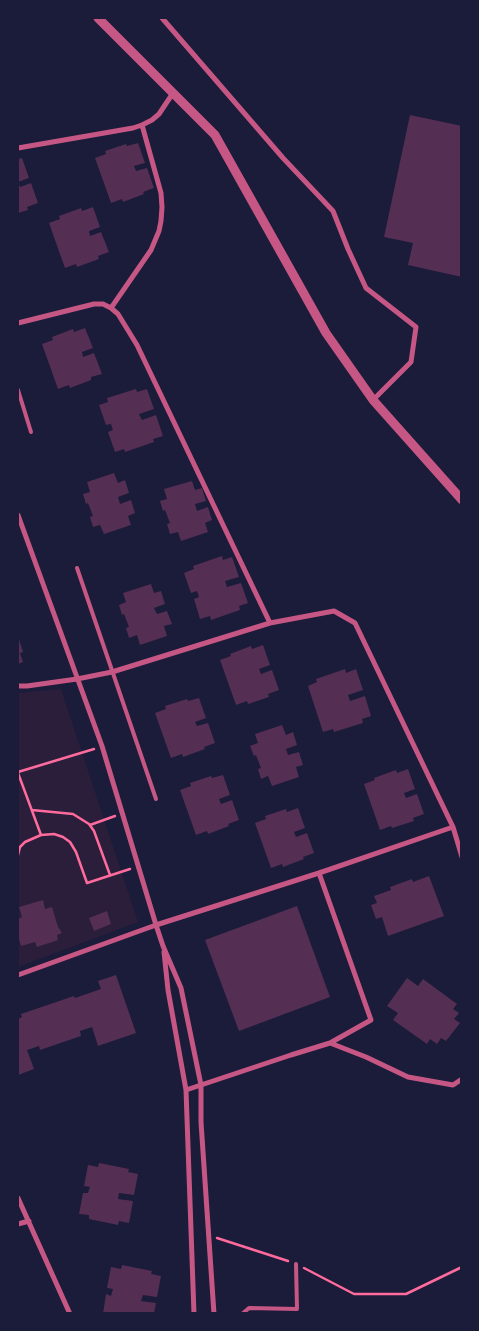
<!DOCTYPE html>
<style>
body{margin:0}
#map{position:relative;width:479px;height:1331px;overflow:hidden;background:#1b1b3a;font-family:Literata,serif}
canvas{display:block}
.frame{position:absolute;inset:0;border:19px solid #1b1b3a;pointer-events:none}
</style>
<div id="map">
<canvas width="479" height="1331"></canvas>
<div class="frame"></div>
</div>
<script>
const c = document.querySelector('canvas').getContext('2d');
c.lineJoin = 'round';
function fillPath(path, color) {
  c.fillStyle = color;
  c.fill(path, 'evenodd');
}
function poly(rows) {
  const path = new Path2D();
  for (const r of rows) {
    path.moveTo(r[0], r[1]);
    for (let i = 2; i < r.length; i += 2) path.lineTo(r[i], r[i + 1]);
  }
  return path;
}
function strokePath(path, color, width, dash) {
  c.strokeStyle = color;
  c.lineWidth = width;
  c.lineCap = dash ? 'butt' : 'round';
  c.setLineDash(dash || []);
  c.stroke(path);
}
fillPath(poly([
 [61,689,138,922,18,967,18,693]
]), '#2a1e3b');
fillPath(poly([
 [410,115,462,126,462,277,408,265,413,243,384,237],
 [138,143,145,163,134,166,136,171,147,168,154,188,143,192,144,194,123,202,122,199,111,203,95,158,106,154,105,151,126,144,127,146],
 [22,158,29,178,18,182,20,187,31,183,38,203,27,207,28,210,18,213,18,159],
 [93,207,100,227,89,231,90,236,101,232,109,252,98,256,99,259,77,267,76,264,65,268,49,223,60,219,59,216,81,208,82,211],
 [85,328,93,348,82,352,83,357,94,353,102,374,91,377,91,380,70,388,69,385,58,389,42,344,53,340,52,337,73,329,74,332],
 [136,389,137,392,147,389,154,409,139,414,142,420,156,415,163,436,153,439,154,442,125,452,124,449,115,452,108,432,113,430,111,424,106,425,99,405,108,402,107,398],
 [114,473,118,483,125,480,129,493,118,497,120,504,131,500,135,513,128,516,131,525,104,534,100,525,93,527,90,517,93,516,88,503,86,504,83,494,90,492,87,482],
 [192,481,195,490,202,488,206,501,195,504,197,511,208,507,212,520,205,523,208,532,181,541,178,532,170,534,167,524,170,523,165,510,163,511,160,501,167,499,164,489],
 [222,556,223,560,232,557,239,577,225,581,227,587,241,583,248,603,239,606,240,610,211,620,210,616,200,619,194,599,199,597,197,591,191,593,184,573,194,569,193,566],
 [151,584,154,593,161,591,165,604,154,608,157,614,167,611,172,624,164,626,167,636,140,645,137,635,129,638,126,628,129,627,124,614,122,615,119,605,126,602,123,593],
 [18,636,23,652,20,653,23,662,18,664],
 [263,645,270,665,259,669,261,674,272,670,279,690,268,694,269,697,248,704,247,701,236,705,220,660,231,656,230,654,251,646,252,649],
 [345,669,346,673,356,669,363,690,348,695,350,701,365,696,371,716,362,719,363,723,334,732,333,729,323,732,308,686,317,682,316,679],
 [199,698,206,718,195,722,197,726,208,723,215,743,204,747,205,749,183,757,182,754,171,758,155,713,166,709,165,706,187,699,188,701],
 [282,725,286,735,293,732,297,745,286,749,288,755,299,752,303,765,296,767,299,777,272,786,268,776,261,779,258,769,261,768,256,755,254,756,250,746,258,743,255,734],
 [408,769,415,789,404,793,406,798,417,794,424,814,413,818,414,821,392,828,391,826,380,830,364,784,375,780,374,778,396,770,397,773],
 [223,775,230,795,219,799,221,804,232,800,239,820,228,824,229,826,208,834,207,831,196,835,180,790,191,786,190,783,211,776,212,778],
 [298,808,305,828,294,832,296,837,307,833,314,853,303,857,304,859,283,867,282,864,271,868,255,823,266,819,265,816,286,809,287,812],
 [429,876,444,916,388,936,382,917,376,919,371,905,377,903,374,896,391,890,390,887,412,879,413,882],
 [43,900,45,909,52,907,58,927,62,933,57,935,58,940,37,947,35,942,21,946,18,935,18,919,22,917,19,907],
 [297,906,330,997,239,1031,205,940],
 [107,911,111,924,94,931,89,918],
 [116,975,136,1033,98,1046,92,1027,80,1031,81,1036,40,1050,39,1046,27,1050,34,1069,18,1075,18,1019,22,1017,21,1014,74,996,75,998,101,989,98,981],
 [407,978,418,986,423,979,457,1004,453,1009,459,1013,454,1019,460,1023,446,1041,441,1038,437,1044,430,1039,427,1044,393,1020,398,1013,387,1006],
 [99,1163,129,1169,128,1172,138,1174,134,1195,119,1193,118,1199,133,1201,129,1223,119,1221,118,1225,89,1219,89,1215,79,1214,83,1193,88,1193,90,1187,84,1186,88,1165,98,1167],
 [122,1265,152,1271,151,1274,161,1276,157,1297,143,1295,141,1301,156,1303,154,1314,103,1314,106,1294,111,1296,113,1289,107,1288,111,1267,121,1269]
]), '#542f53');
strokePath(poly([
 [18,772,94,749],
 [18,773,41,835,54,834,63,837,70,842,76,852,87,883,130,869],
 [32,810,73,814,89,824,94,831,110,875],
 [90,825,115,816],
 [18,855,20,847,25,842,41,835],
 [217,1238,288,1261],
 [304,1268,354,1294,406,1294,462,1267]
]), '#ff6b9d', 2.5);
strokePath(poly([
 [18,390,31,432],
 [77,568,156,799],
 [242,1314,249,1308,297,1309,296,1264]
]), '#c65784', 4);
strokePath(poly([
 [162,18,283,158,333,211,348,249,366,288,416,327,411,362,373,400],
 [18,148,133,128,142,125,152,120,159,114,173,93],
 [111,308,151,250,159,231,161,221,162,207,161,193,142,125],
 [18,323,94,304,103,304,111,308,118,314,137,345,270,623],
 [18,515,102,746,156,925,163,946,181,988,201,1085,201,1122,214,1314],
 [18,686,27,686,77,679,112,672,270,623,334,611,355,623,453,827,462,857],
 [164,952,168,990,186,1090,194,1314],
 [18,975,156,925,319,873,453,827],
 [330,1043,366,1057,408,1077,453,1085,462,1079],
 [186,1090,291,1055,330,1043,371,1020,319,873],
 [18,1198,70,1314],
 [18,1224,29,1221]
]), '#c65784', 5);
strokePath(poly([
 [98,18,215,135,326,333,373,400,462,500]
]), '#c65784', 9);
</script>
